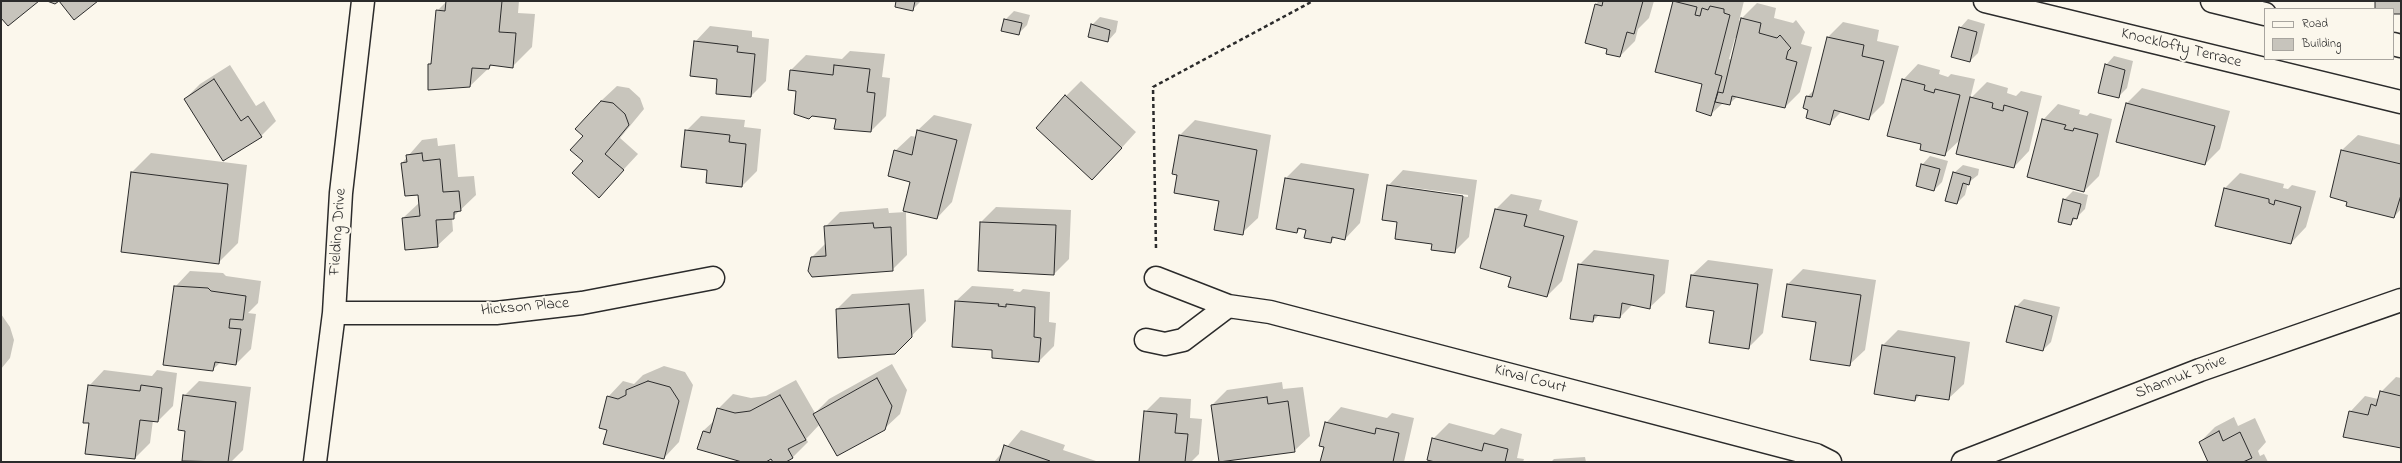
<!DOCTYPE html>
<style>
body{margin:0}
#map{position:relative;width:2402px;height:463px;overflow:hidden;background:#fbf7ec;font-family:"Indie Flower",sans-serif}
canvas{display:block}
.frame{position:absolute;inset:0;border:2px solid #2b2b2b;pointer-events:none}
.legend{position:absolute;left:2264px;top:8px;width:130px;height:52px;box-sizing:border-box;background:#fbf7ec;border:1px solid #a8a59f;margin:0;padding:5px 7px;list-style:none;font-size:12px;color:#2b2b2b}
.legend li{display:flex;align-items:center;gap:8px;height:20px}
.legend b{width:20px;border:1px solid #a8a59f}
</style>
<div id="map">
<canvas width="2402" height="463"></canvas>
<div class="frame"></div>
<ul class="legend">
<li><b style="height:5px;background:#fbf7ec"></b>Road</li>
<li><b style="height:11px;background:#c7c4bc"></b>Building</li>
</ul>
</div>
<script>
const c = document.querySelector('canvas').getContext('2d');
c.lineJoin = 'round';
function fillPath(path, color) {
  c.fillStyle = color;
  c.fill(path, 'evenodd');
}
function poly(rows) {
  const path = new Path2D();
  for (const r of rows) {
    path.moveTo(r[0], r[1]);
    for (let i = 2; i < r.length; i += 2) path.lineTo(r[i], r[i + 1]);
  }
  return path;
}
function strokePath(path, color, width, dash) {
  c.strokeStyle = color;
  c.lineWidth = width;
  c.lineCap = dash ? 'butt' : 'round';
  c.setLineDash(dash || []);
  c.stroke(path);
}
function label(font, color, halo, rows, align = 'center') {
  c.font = font + ' "Indie Flower",sans-serif';
  c.lineWidth = 4;
  c.setLineDash([]);
  c.textBaseline = 'middle';
  c.strokeStyle = halo;
  c.fillStyle = color;
  for (const [text, x, y, turn = 0] of rows) {
    c.save();
    c.translate(x, y);
    c.rotate((+turn || 0) * Math.PI / 180);
    c.textAlign = isNaN(turn) ? turn : align;
    if (halo) c.strokeText(text, 0, 0);
    c.fillText(text, 0, 0);
    c.restore();
  }
}
fillPath(poly([
 [447,1,519,1,518,13,535,14,532,47,512,67,492,65,470,86,429,64,432,62,437,11],
 [897,1,921,1,912,10],
 [1599,1,1654,1,1649,18,1638,29,1635,41,1620,56,1609,48,1596,4],
 [1674,1,1744,1,1739,21,1757,3,1776,8,1774,18,1793,23,1796,20,1805,32,1801,44,1812,47,1800,92,1785,107,1738,96,1729,104,1723,103,1711,114,1704,83],
 [1735,38,1737,38,1732,60,1729,59],
 [1014,11,1030,15,1027,25,1018,34,1005,20],
 [1100,17,1118,21,1116,32,1108,41,1092,25],
 [1968,19,1985,24,1978,53,1970,61,1960,28],
 [1843,22,1879,30,1877,41,1899,46,1884,103,1869,118,1842,111,1830,123,1809,109,1807,97,1815,89,1828,37],
 [710,26,752,31,752,37,769,39,766,81,751,96,718,78,695,42],
 [850,51,885,54,882,77,890,78,886,116,871,131,837,118,797,90,791,70,806,55,842,59],
 [2114,56,2133,61,2127,88,2118,97,2106,65],
 [1918,64,1940,70,1939,74,1948,77,1951,74,1975,79,1970,99,1987,82,2008,88,2007,93,2016,96,2021,91,2042,96,2029,151,2014,167,1961,139,1944,155,1922,143,1903,80],
 [230,65,256,106,264,101,276,121,261,136,185,99,200,84],
 [1081,81,1136,132,1107,164,1066,96],
 [617,86,629,88,640,98,644,109,620,138,638,154,599,196,584,161,584,135,601,101],
 [2142,88,2230,111,2220,149,2205,164,2127,103],
 [2058,104,2080,110,2079,114,2087,116,2090,113,2112,119,2099,176,2084,191,2043,120],
 [934,115,972,124,952,202,937,218,912,182,895,151,911,136,917,137,918,130],
 [701,116,745,120,744,127,761,129,757,171,742,186,708,169,686,131],
 [1195,120,1271,135,1258,218,1242,233,1220,200,1179,175,1180,135],
 [2358,135,2401,145,2401,209,2394,217,2332,197,2342,150],
 [437,138,438,146,455,144,458,177,474,176,476,195,452,218,453,231,437,246,403,218,420,202,419,194,402,163,422,140],
 [151,153,247,165,238,243,218,263,132,172],
 [1930,156,1948,161,1942,182,1934,190,1922,165],
 [1301,163,1369,174,1360,223,1345,239,1335,237,1331,242,1307,229,1301,228,1297,232,1286,178],
 [1963,165,1979,169,1978,175,1968,183,1965,195,1957,203,1954,173],
 [1403,170,1477,180,1469,237,1454,252,1433,243,1398,221,1388,186],
 [1400,186,1468,195,1468,197,1400,188],
 [2240,173,2284,184,2283,188,2288,189,2292,185,2316,191,2306,227,2291,243,2225,188],
 [2073,191,2088,195,2085,209,2070,224,2064,200],
 [1511,194,1542,200,1539,210,1578,221,1562,281,1547,296,1512,276,1496,209],
 [996,207,1071,210,1069,259,1054,274,981,222],
 [888,208,889,213,906,212,907,255,892,270,809,271,812,257,826,243,825,227,840,212],
 [1594,250,1669,260,1665,293,1649,308,1633,304,1620,317,1599,315,1593,321,1579,265],
 [1708,260,1773,269,1763,333,1748,348,1715,310,1688,306,1692,275],
 [1803,269,1876,280,1865,350,1849,365,1817,321,1783,316,1788,284],
 [190,271,223,273,226,276,261,281,258,303,248,313,256,314,251,349,236,364,221,362,212,370,175,287],
 [972,286,1014,289,1013,291,1020,292,1023,289,1050,292,1049,322,1056,323,1054,346,1039,361,993,349,954,346,956,301],
 [924,289,926,321,895,353,837,309,852,294],
 [2024,299,2060,307,2051,342,2043,350,2016,307],
 [1,314,10,327,14,340,10,358,1,369],
 [1898,330,1970,342,1964,384,1948,399,1920,395,1915,400,1883,345],
 [892,364,907,390,900,414,884,429,820,424,806,439,808,442,792,458,784,462,774,462,772,458,764,462,745,462,703,431,715,420,718,409,733,394,751,398,766,396,796,380,815,413,829,399],
 [664,366,685,372,693,385,679,442,664,458,608,429,608,397,623,381,634,384,643,375],
 [104,370,152,376,157,370,177,373,173,406,158,421,153,420,150,443,135,458,90,422,89,386],
 [2396,377,2401,378,2401,447,2350,412,2365,396,2378,399,2381,392],
 [199,381,251,387,243,450,231,462,183,460,186,430,184,396],
 [1282,382,1283,389,1303,387,1310,436,1294,451,1212,405,1227,390],
 [1160,397,1191,399,1190,418,1202,419,1199,454,1191,462,1140,462,1145,412],
 [1341,407,1387,418,1392,413,1414,418,1404,462,1321,462,1325,446,1326,423],
 [2234,417,2238,426,2255,418,2266,442,2258,451,2260,456,2264,454,2268,462,2209,462,2200,442,2215,427],
 [1449,423,1494,435,1501,428,1522,434,1517,458,1524,459,1523,462,1436,462,1433,439],
 [1021,430,1065,445,1063,450,1099,462,994,462],
 [1585,457,1586,462,1551,462,1554,459]
]), '#0003');
const building = poly([
 [1,1,39,1,8,26,1,18,1,1],
 [47,1,98,1,74,20,59,1,55,4,47,1],
 [446,1,502,1,499,32,516,33,513,68,490,65,489,69,472,68,470,87,428,90,428,64,431,64,436,10,445,11,446,1],
 [896,1,915,1,913,11,895,7,896,1],
 [1603,1,1643,1,1634,34,1627,32,1620,57,1606,54,1607,49,1585,43,1595,4,1602,6,1603,1],
 [1673,1,1697,7,1695,15,1700,16,1702,8,1708,10,1710,6,1724,9,1724,13,1730,15,1715,74,1722,76,1711,116,1696,111,1702,84,1655,72,1673,1],
 [2375,1,2401,1,2401,14,2393,14,2393,9,2375,9,2375,1],
 [1741,18,1761,23,1759,33,1777,38,1780,35,1791,48,1788,51,1786,59,1797,62,1785,108,1732,96,1730,105,1715,102,1718,92,1723,93,1741,18],
 [1004,19,1022,23,1019,35,1001,31,1004,19],
 [1091,24,1110,30,1108,42,1088,37,1091,24],
 [1959,27,1977,32,1970,62,1951,57,1959,27],
 [1827,37,1864,45,1862,56,1884,61,1869,120,1834,110,1830,125,1806,118,1808,110,1803,108,1806,96,1812,97,1827,37],
 [694,41,738,46,737,52,755,54,751,97,716,94,717,79,690,76,694,41],
 [2105,64,2125,70,2119,98,2098,93,2105,64],
 [834,65,870,69,867,92,875,93,871,132,834,129,836,119,812,116,809,119,794,114,796,91,788,90,790,70,833,75,834,65],
 [214,79,241,121,248,116,262,137,223,161,184,99,214,79],
 [1902,79,1925,85,1924,90,1934,93,1935,89,1960,95,1945,156,1920,150,1921,144,1887,136,1902,79],
 [1065,95,1122,148,1092,180,1036,128,1065,95],
 [1970,97,1993,103,1992,108,2003,111,2004,105,2028,112,2014,168,1956,154,1970,97],
 [601,101,613,103,625,114,629,125,605,154,624,170,599,198,572,173,583,161,570,150,583,136,575,129,601,101],
 [2126,103,2215,126,2205,165,2116,142,2126,103],
 [2042,119,2066,125,2064,129,2073,131,2074,128,2098,134,2084,192,2027,177,2042,119],
 [685,130,730,135,729,142,746,144,742,187,706,183,707,170,681,167,685,130],
 [917,130,957,140,937,219,903,211,910,182,888,176,894,150,912,155,917,130],
 [1179,135,1257,150,1243,235,1214,230,1219,201,1174,193,1177,175,1172,174,1179,135],
 [2341,150,2401,164,2401,195,2394,218,2346,206,2347,202,2330,197,2341,150],
 [422,153,423,161,440,159,443,192,459,191,461,211,454,212,454,219,436,220,438,247,405,250,402,218,420,216,418,195,405,196,401,163,407,162,406,155,422,153],
 [1921,164,1940,169,1934,191,1916,186,1921,164],
 [131,172,228,184,219,264,121,252,131,172],
 [1953,172,1971,177,1969,185,1963,183,1957,204,1945,201,1953,172],
 [1285,178,1354,189,1345,240,1332,237,1331,243,1304,238,1306,230,1298,228,1297,233,1276,229,1285,178],
 [1387,185,1463,196,1455,253,1431,250,1432,244,1395,239,1397,222,1382,220,1387,185],
 [2224,188,2269,199,2269,203,2274,205,2275,200,2301,207,2291,244,2215,226,2224,188],
 [2063,199,2081,204,2077,219,2073,218,2071,225,2058,222,2063,199],
 [1495,209,1527,215,1524,226,1564,236,1547,297,1508,287,1511,277,1480,268,1495,209],
 [980,222,1056,225,1054,275,978,271,980,222],
 [873,223,874,228,891,227,893,271,812,277,808,271,811,257,826,256,824,226,873,223],
 [1578,264,1654,275,1650,309,1622,303,1620,318,1594,315,1593,322,1570,319,1578,264],
 [1691,275,1758,284,1749,349,1709,343,1714,311,1686,307,1691,275],
 [1787,284,1861,295,1850,366,1810,360,1816,322,1782,317,1787,284],
 [174,286,208,288,211,291,246,296,243,320,230,319,229,328,241,329,236,365,215,362,213,371,163,365,174,286],
 [955,301,999,304,998,306,1006,307,1006,304,1035,307,1034,337,1041,338,1039,362,992,358,992,350,952,347,955,301],
 [909,304,912,337,895,354,838,358,836,309,909,304],
 [2015,306,2052,316,2043,351,2006,342,2015,306],
 [1882,345,1955,357,1949,400,1916,395,1915,401,1874,394,1882,345],
 [877,378,892,406,885,430,837,456,813,414,877,378],
 [648,381,670,387,679,401,664,459,603,444,607,430,599,428,607,396,618,399,626,395,626,390,648,381],
 [88,385,140,391,141,385,162,388,158,422,140,420,135,459,85,454,89,423,83,423,88,385],
 [2380,391,2401,396,2401,448,2343,437,2349,411,2368,415,2371,404,2376,406,2380,391],
 [183,395,236,402,228,462,182,461,185,431,178,430,183,395],
 [780,395,806,440,788,449,793,458,786,462,773,462,771,459,766,462,742,462,697,449,703,431,710,433,717,408,735,413,750,411,780,395],
 [1267,397,1268,404,1288,401,1295,452,1219,462,1211,405,1267,397],
 [1144,411,1177,414,1175,433,1188,434,1185,462,1139,462,1144,411],
 [1325,422,1375,434,1376,428,1399,433,1393,462,1320,462,1324,447,1319,446,1325,422],
 [2219,431,2223,441,2240,432,2252,458,2243,462,2208,462,2199,442,2219,431],
 [1432,438,1482,451,1484,443,1508,449,1505,462,1435,462,1427,460,1432,438],
 [1004,445,1050,461,1050,462,999,462,1004,445]
]);
fillPath(building, '#c7c4bc');
strokePath(building, '#2b2b2b', 1);
const minor = poly([
 [1985,1,2401,102],
 [2212,1,2265,14],
 [2393,44,2401,46],
 [1156,278,1228,306,1270,312,1816,455,1830,462],
 [334,313,496,313,582,303,713,278],
 [1146,340,1165,344,1183,340,1228,306],
 [315,462,334,313,341,193,363,1],
 [1963,462,2200,370,2401,300]
]);
strokePath(minor, '#2b2b2b', 25);
strokePath(poly([
 [1156,248,1153,87,1313,1]
]), '#2b2b2b', 2.5, [4, 3]);
strokePath(minor, '#fbf7ec', 22);
label('16px', '#2b2b2b', '#fbf7ec', [
 ["Knocklofty Terrace",2181,49,14],
 ["Fielding Drive",339,232,-86],
 ["Hickson Place",525,308,-5],
 ["Shannuk Drive",2181,378,-21],
 ["Kirval Court",1530,380,15]
]);
</script>
